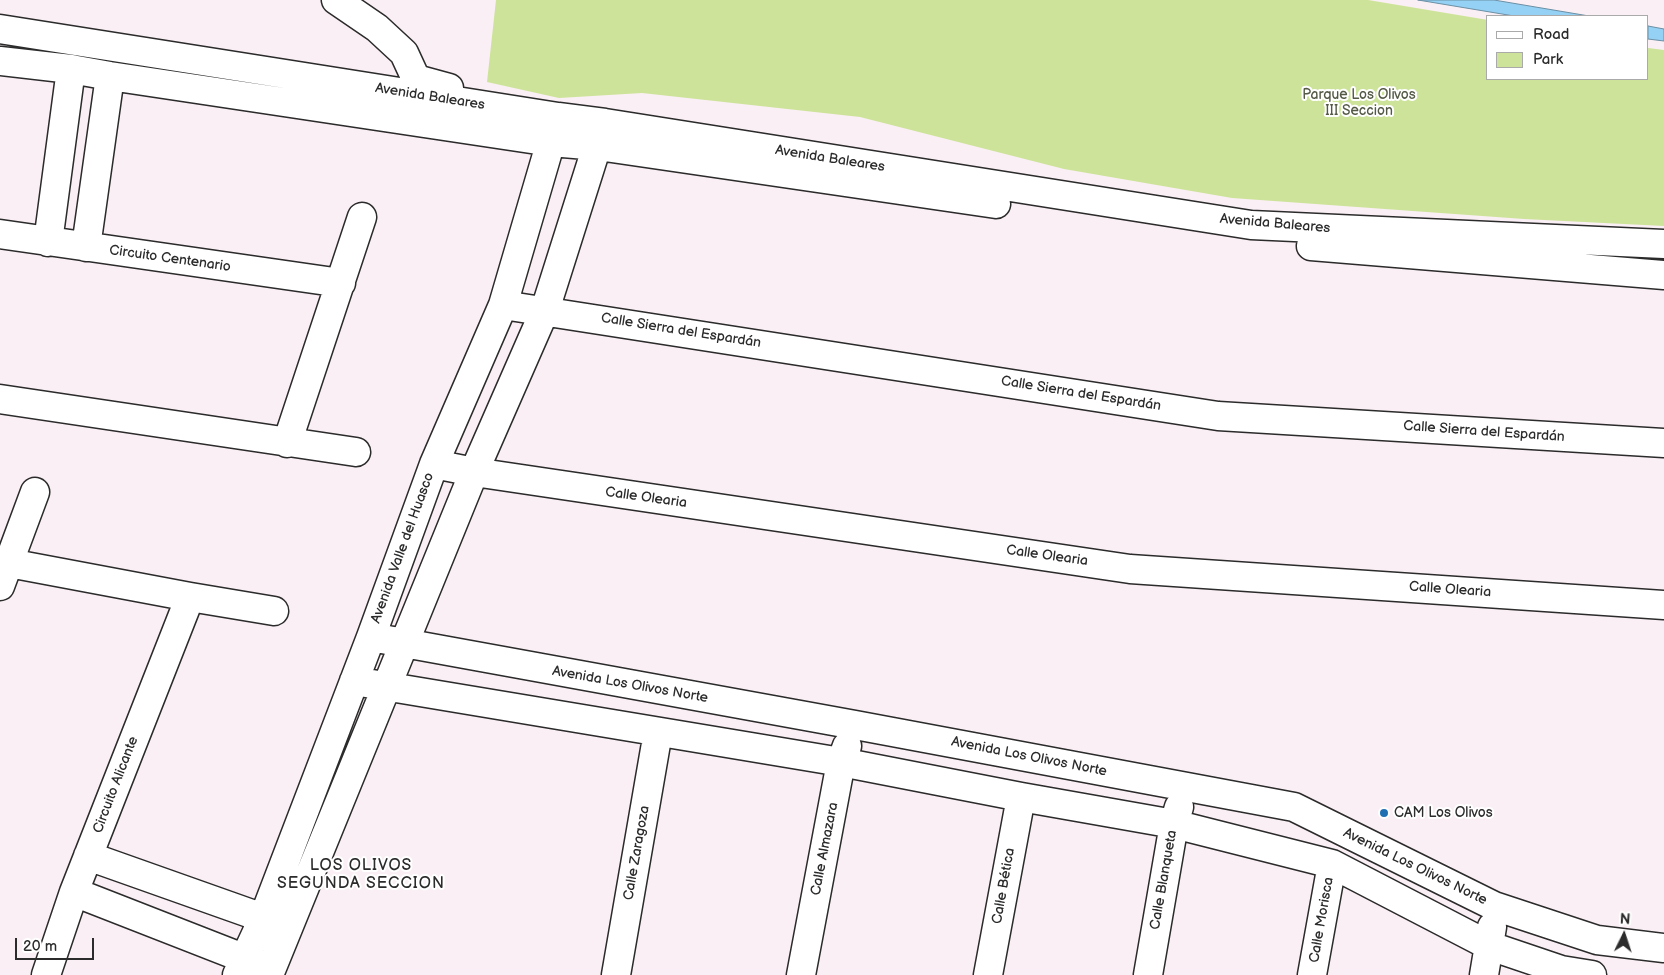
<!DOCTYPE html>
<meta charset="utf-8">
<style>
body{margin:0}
#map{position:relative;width:1664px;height:975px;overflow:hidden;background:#faeff4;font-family:"Balsamiq Sans",sans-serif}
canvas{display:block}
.legend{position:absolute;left:1486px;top:15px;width:162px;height:65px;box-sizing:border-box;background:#fff;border:1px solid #aaa;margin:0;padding:6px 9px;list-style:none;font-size:15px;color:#2b2b2b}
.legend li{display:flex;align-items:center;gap:10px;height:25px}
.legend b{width:25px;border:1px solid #aaa}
.north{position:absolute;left:1599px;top:910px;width:50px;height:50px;-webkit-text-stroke:4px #fff;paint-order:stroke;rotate:4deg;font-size:14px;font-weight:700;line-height:20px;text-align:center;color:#2b2b2b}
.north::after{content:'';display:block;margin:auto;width:18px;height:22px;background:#2b2b2b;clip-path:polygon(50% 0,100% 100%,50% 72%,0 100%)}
.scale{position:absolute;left:15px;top:938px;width:79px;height:22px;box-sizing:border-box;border:2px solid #2b2b2b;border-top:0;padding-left:6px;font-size:15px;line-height:18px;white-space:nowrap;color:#2b2b2b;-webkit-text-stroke:4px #fff;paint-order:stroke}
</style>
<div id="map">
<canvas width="1664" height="975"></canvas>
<ul class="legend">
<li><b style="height:6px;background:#fff"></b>Road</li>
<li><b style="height:14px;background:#cde399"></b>Park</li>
</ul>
<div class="north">N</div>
<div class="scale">20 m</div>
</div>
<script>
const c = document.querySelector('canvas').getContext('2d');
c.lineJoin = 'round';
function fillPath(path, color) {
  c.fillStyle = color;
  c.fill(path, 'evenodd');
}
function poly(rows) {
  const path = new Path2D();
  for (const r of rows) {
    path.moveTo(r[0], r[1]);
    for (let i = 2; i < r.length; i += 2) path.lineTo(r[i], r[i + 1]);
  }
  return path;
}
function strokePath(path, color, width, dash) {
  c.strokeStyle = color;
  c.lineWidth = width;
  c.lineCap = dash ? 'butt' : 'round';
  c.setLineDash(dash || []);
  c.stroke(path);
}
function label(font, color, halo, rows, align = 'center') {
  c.font = font + ' "Balsamiq Sans",sans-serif';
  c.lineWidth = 4;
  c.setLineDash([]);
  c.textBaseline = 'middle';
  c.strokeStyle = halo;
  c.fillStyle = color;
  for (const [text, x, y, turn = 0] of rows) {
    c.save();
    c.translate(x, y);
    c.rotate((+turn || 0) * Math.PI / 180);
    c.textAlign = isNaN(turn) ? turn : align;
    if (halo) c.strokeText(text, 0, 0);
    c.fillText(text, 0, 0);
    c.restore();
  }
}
fillPath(poly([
 [496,0,1368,0,1488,20,1488,79,1648,79,1648,48,1664,50,1664,226,1524,219,1232,198,1064,169,860,117,642,93,559,98,487,82]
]), '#cde399');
const water = poly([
 [1418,0,1494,0,1589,16,1514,16,1418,0],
 [1648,26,1664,29,1664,41,1648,39,1648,26]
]);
fillPath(water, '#95d1f5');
strokePath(water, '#6b8fa4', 1);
const street = poly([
 [336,0,377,28,404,53,416,79,449,88],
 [0,29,558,117,605,123,1251,225,1664,244],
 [0,61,71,69,110,76,551,142,598,146,996,204],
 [0,234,341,283],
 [48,242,71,69],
 [1311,246,1664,275],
 [86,247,110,76],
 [503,305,1218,416,1664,443],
 [0,399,356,452],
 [287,443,362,217],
 [434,464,474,472,1130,569,1664,605],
 [9,563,190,597,274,611],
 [0,586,35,492],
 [371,637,855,725,1294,807,1494,906,1597,940,1664,948],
 [354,681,841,762,1021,797,1174,824,1332,864,1490,946,1561,970,1592,975],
 [88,856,280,924],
 [74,892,261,965],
 [46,975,74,892,190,597],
 [237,975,263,919,371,637,434,464,503,305,556,124],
 [269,975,474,472,545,310,602,130],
 [616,975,658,732],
 [801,975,841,762,847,746],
 [988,975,1021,797],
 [1148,975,1174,824,1179,807],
 [1312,975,1332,864],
 [1484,975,1492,927]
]);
strokePath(street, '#2b2b2b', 31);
strokePath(street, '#fff', 28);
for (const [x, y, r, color] of [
 [1384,813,5,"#1f6fb2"]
]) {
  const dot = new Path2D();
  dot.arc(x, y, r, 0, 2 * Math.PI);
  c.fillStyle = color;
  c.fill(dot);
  strokePath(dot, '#fff', 2);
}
label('14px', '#545946', '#fff', [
 ["Parque Los Olivos",1359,95],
 ["III Seccion",1359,111]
]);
label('14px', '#2b2b2b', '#fff', [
 ["Avenida Baleares",430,97,9],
 ["Avenida Baleares",830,159,9],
 ["Avenida Baleares",1275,224,5],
 ["Circuito Centenario",170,259,8],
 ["Calle Sierra del Espardán",681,331,9],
 ["Calle Sierra del Espardán",1081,394,9],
 ["Calle Sierra del Espardán",1484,432,4],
 ["Calle Olearia",646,498,8],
 ["Avenida Valle del Huasco",403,548,-70],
 ["Calle Olearia",1047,556,8],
 ["Calle Olearia",1450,590,4],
 ["Avenida Los Olivos Norte",630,685,10],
 ["Avenida Los Olivos Norte",1029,757,11],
 ["Circuito Alicante",116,785,-69],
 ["Calle Almazara",825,849,-79],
 ["Calle Zaragoza",637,853,-80],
 ["Avenida Los Olivos Norte",1415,867,26],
 ["Calle Blanqueta",1164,880,-80],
 ["Calle Bética",1004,886,-80],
 ["Calle Morisca",1322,920,-80]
]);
label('14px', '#2b2b2b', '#fff', [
 ["CAM Los Olivos",1394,813]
], 'left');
c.letterSpacing = '1px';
label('16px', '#2b2b2b', '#fff', [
 ["LOS OLIVOS",361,866],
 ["SEGUNDA SECCION",361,884]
]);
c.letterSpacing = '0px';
</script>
